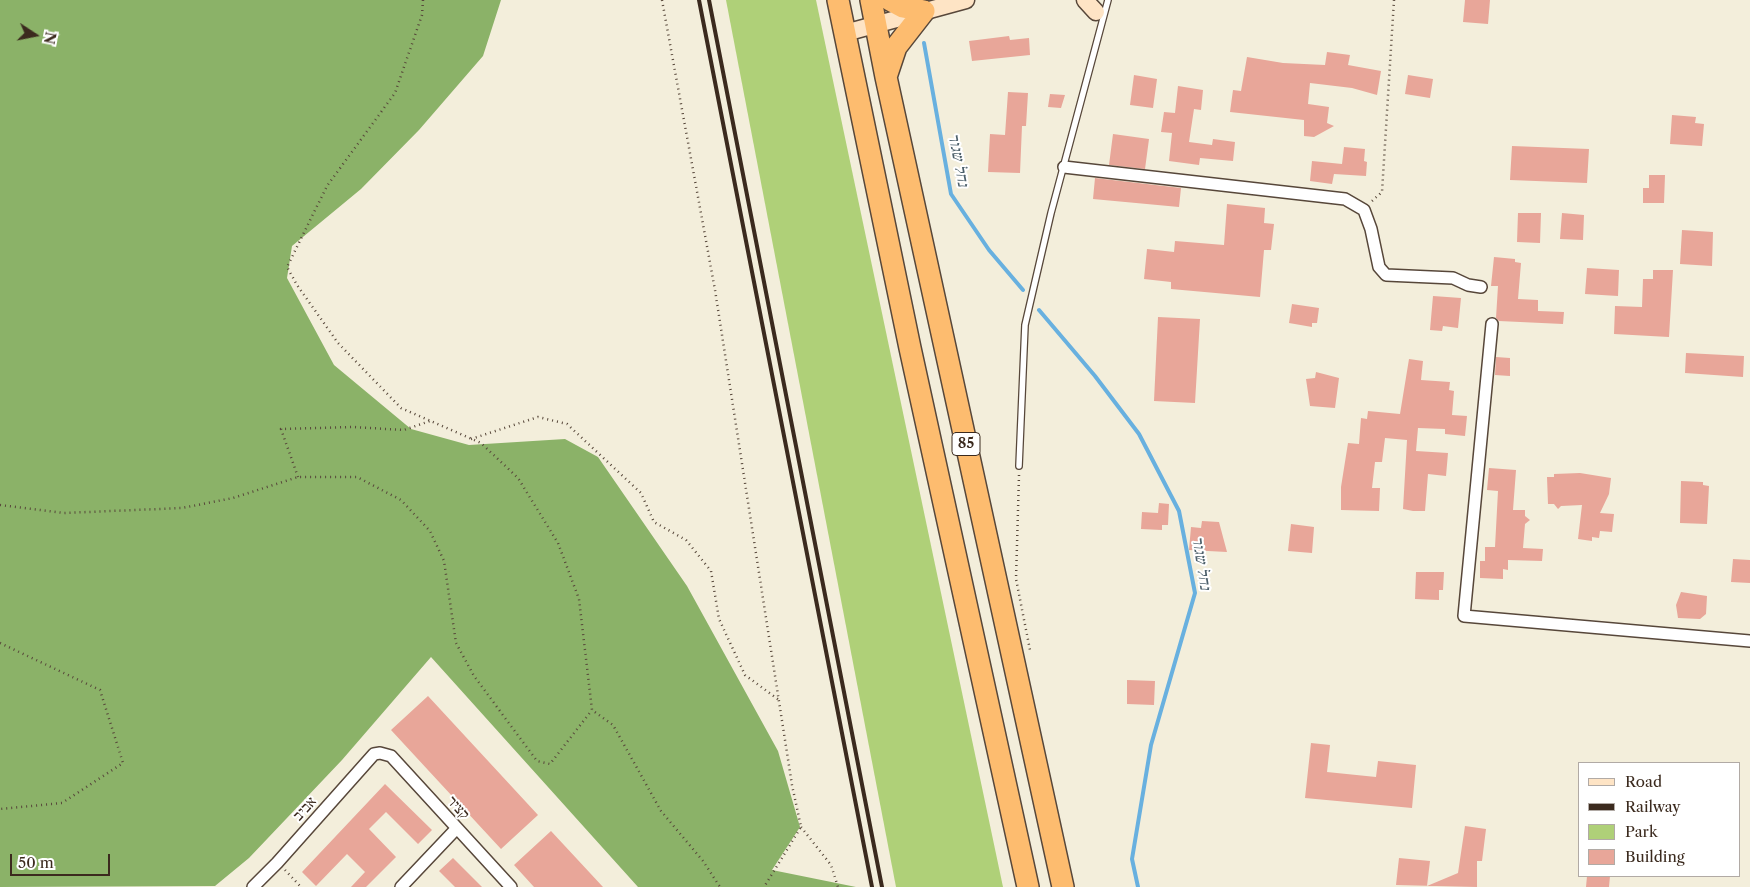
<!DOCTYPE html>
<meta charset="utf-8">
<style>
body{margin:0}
#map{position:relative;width:1750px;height:887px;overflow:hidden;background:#f3eedb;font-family:"Libre Caslon Text",serif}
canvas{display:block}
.legend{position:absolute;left:1578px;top:762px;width:162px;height:115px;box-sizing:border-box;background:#fff;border:1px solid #b1aaa5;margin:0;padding:6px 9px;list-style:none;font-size:15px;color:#3b2a1e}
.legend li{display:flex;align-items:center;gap:10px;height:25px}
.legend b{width:25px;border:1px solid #b1aaa5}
.north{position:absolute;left:10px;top:10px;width:50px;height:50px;-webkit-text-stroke:4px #fff;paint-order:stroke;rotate:101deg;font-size:14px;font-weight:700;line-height:20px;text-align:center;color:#3b2a1e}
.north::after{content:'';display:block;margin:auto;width:18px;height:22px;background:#3b2a1e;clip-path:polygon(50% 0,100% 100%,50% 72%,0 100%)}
.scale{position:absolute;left:10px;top:854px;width:100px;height:22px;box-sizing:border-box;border:2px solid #3b2a1e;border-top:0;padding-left:6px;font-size:15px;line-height:18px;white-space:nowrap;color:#3b2a1e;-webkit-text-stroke:4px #fff;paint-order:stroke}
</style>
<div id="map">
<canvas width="1750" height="887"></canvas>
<ul class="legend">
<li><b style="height:6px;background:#fee4c5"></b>Road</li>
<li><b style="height:6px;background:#3b2a1e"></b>Railway</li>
<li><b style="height:14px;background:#afd078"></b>Park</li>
<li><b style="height:14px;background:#e8a699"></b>Building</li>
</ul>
<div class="north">N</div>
<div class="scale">50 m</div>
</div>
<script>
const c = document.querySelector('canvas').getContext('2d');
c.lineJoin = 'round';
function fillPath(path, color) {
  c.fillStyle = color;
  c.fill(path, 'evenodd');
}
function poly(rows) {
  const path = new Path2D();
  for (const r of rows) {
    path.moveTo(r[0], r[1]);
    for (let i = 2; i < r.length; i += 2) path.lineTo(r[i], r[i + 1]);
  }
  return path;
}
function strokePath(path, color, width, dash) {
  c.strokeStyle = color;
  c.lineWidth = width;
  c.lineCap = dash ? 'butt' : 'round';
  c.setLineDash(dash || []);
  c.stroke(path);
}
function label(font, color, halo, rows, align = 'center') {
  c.font = font + ' "Libre Caslon Text","Frank Ruhl Libre",serif';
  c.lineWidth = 4;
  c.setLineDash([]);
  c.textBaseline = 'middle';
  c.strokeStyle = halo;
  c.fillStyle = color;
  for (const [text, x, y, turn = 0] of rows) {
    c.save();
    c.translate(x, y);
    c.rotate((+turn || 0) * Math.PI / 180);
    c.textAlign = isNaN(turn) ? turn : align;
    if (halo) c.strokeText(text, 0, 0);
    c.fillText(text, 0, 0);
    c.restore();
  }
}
fillPath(poly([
 [726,0,816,0,1003,887,896,887]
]), '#afd078');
fillPath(poly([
 [0,0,501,0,483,56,419,130,361,189,292,246,287,278,334,365,411,429,469,445,565,439,598,457,687,586,778,751,800,827,772,870,856,887,638,887,431,657,342,760,249,858,215,886,0,887]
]), '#8bb268');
strokePath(poly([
 [924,43,951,194,989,250,1023,290],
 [1039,310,1095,376,1139,434,1179,511,1195,593,1151,745,1132,859,1138,887]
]), '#68b0df', 4);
fillPath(poly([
 [1465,0,1490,0,1488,24,1463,22],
 [1009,36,1010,40,1029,38,1030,55,972,61,969,41],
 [1327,52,1350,55,1348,65,1381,71,1377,95,1352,88,1310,83,1308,104,1329,107,1327,123,1334,126,1314,137,1304,136,1304,120,1230,112,1233,90,1241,91,1247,57,1283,63,1325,65],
 [1134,75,1157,79,1153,108,1130,105],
 [1408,75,1433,79,1430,98,1405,94],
 [1178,86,1203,90,1201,110,1194,109,1189,142,1212,145,1213,139,1235,142,1233,161,1200,158,1199,165,1169,161,1172,133,1161,132,1164,112,1175,113],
 [1008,92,1028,93,1026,126,1022,126,1020,173,988,172,990,134,1005,135],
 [1050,94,1065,95,1061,108,1048,107],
 [1672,115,1696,117,1695,123,1704,124,1702,146,1670,144],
 [1113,134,1149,139,1145,169,1109,165],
 [1512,146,1589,149,1587,183,1510,180],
 [1344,147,1365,149,1364,161,1367,162,1366,176,1334,174,1332,184,1310,181,1312,161,1342,164],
 [1649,175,1665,175,1664,203,1643,203,1643,188,1649,188],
 [1095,178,1181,188,1179,207,1093,199],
 [1227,204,1265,208,1264,223,1274,224,1271,250,1264,250,1260,297,1171,289,1171,282,1144,279,1147,249,1174,252,1175,241,1224,245],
 [1518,213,1541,213,1540,243,1517,242],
 [1562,213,1584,215,1583,240,1560,239],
 [1682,230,1713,232,1712,266,1680,264],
 [1494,257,1515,259,1515,262,1521,263,1518,299,1538,300,1538,311,1564,312,1563,324,1499,321,1496,318,1498,286,1491,286],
 [1587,268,1619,270,1618,296,1585,294],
 [1653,270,1673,270,1669,337,1614,334,1615,306,1642,307,1643,279,1653,279],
 [1433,296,1461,298,1458,328,1443,326,1442,331,1430,330],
 [1292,304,1319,308,1317,323,1312,323,1312,327,1289,323],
 [1158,317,1200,319,1195,403,1154,401],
 [1686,353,1744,356,1743,377,1685,373],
 [1496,357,1510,358,1510,376,1495,375],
 [1409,359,1423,361,1421,380,1450,382,1449,390,1454,391,1452,415,1467,416,1465,436,1445,434,1445,429,1418,428,1416,451,1448,453,1446,476,1428,474,1425,511,1413,511,1403,509,1407,440,1385,438,1382,462,1375,462,1372,488,1380,488,1379,511,1341,510,1341,487,1348,443,1359,444,1361,418,1367,419,1368,411,1400,414],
 [1316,372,1339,378,1335,408,1310,406,1306,379,1315,378],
 [1489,468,1516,470,1513,510,1525,510,1525,516,1530,520,1525,524,1523,548,1543,549,1542,561,1508,560,1508,570,1503,569,1503,579,1480,578,1480,561,1485,561,1485,547,1495,547,1498,491,1487,490],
 [1580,473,1611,478,1609,494,1600,513,1614,514,1612,532,1600,531,1599,538,1592,537,1592,541,1578,539,1582,505,1561,506,1558,509,1554,504,1548,504,1547,477,1554,477,1554,474],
 [1681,481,1703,482,1703,485,1709,486,1707,524,1680,523],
 [1159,503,1169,504,1168,525,1162,525,1162,530,1141,529,1142,512,1158,513],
 [1202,521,1219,522,1227,552,1189,550,1191,527,1201,528],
 [1291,524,1314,527,1312,553,1288,551],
 [1733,559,1750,560,1750,583,1731,582],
 [1416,572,1444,572,1443,590,1439,590,1439,600,1415,599],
 [1681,592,1707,596,1706,614,1700,619,1678,618,1676,605],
 [1127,680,1155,681,1154,705,1127,704],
 [428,696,538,815,501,849,391,730],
 [1311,743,1330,745,1327,772,1376,777,1378,761,1416,765,1412,808,1305,798],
 [385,784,432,830,418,844,386,812,369,829,396,857,366,887,351,887,365,872,347,854,316,886,302,872],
 [1465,826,1486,829,1482,861,1477,861,1477,887,1396,885,1399,858,1430,861,1427,886,1458,873],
 [551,831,603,887,534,887,514,865],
 [453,858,482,887,455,887,439,871],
 [1587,876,1610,876,1609,887,1586,887]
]), '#e8a699');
const lane = poly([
 [1019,466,1025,325,1051,213,1108,0]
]);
const street = poly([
 [1064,167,1345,199,1364,210,1371,229,1379,267,1386,275,1453,278,1468,285,1481,287],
 [1492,324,1464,616,1750,641],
 [253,887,277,863,374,754,380,753,391,756,511,887],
 [401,887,456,829]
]);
const secondary = poly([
 [1085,0,1096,12],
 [845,33,966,0]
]);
const highway = poly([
 [838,0,910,348,1028,887],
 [871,0,886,77,1063,887],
 [890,0,903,7,924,11],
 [887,74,896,47,924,11]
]);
strokePath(lane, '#57473a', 8);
strokePath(street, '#57473a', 14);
strokePath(secondary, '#57473a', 19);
strokePath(highway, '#57473a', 24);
strokePath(poly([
 [423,0,422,15,395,93,327,186,287,267,297,285,338,343,401,408,481,443,518,478,558,543,579,599,592,710,613,725,661,811,703,861,720,887],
 [662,0,715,290,792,785,801,827,764,887],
 [1372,201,1382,192,1394,0],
 [471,439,538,417,567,424,641,493,654,522,686,540,711,571,719,619,745,675,779,700],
 [1019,475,1016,579,1030,650],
 [298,477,281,429,353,427,404,430,430,421],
 [0,505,64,513,182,508,233,498,298,477,357,477,401,500,430,531,444,561,456,643,474,676,537,761,550,764,592,710],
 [0,643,100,690,123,763,62,803,0,809],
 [801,827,831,865,838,887],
 [285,870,301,887]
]), '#57473a', 2.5, [1, 4]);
strokePath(lane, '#fff', 5.5);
strokePath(street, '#fff', 11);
strokePath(secondary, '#fee4c5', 16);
strokePath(highway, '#fdbc6f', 21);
strokePath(poly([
 [699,0,872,887],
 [709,0,882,887]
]), '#3b2a1e', 4);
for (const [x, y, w] of [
 [966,444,28]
]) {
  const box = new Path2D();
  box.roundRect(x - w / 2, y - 11.5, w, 23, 4);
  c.fillStyle = '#fff';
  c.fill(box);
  strokePath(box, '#3b2a1e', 1);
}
label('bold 14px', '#3b2a1e', null, [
 ["85",966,444]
]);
label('15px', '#3b2a1e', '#fff', [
 ["קציר",458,808,48],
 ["אביב",305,809,-48]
]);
label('italic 16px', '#4d606b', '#fff', [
 ["נחל שגור",958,160,79],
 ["נחל שגור",1201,563,81]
]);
</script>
